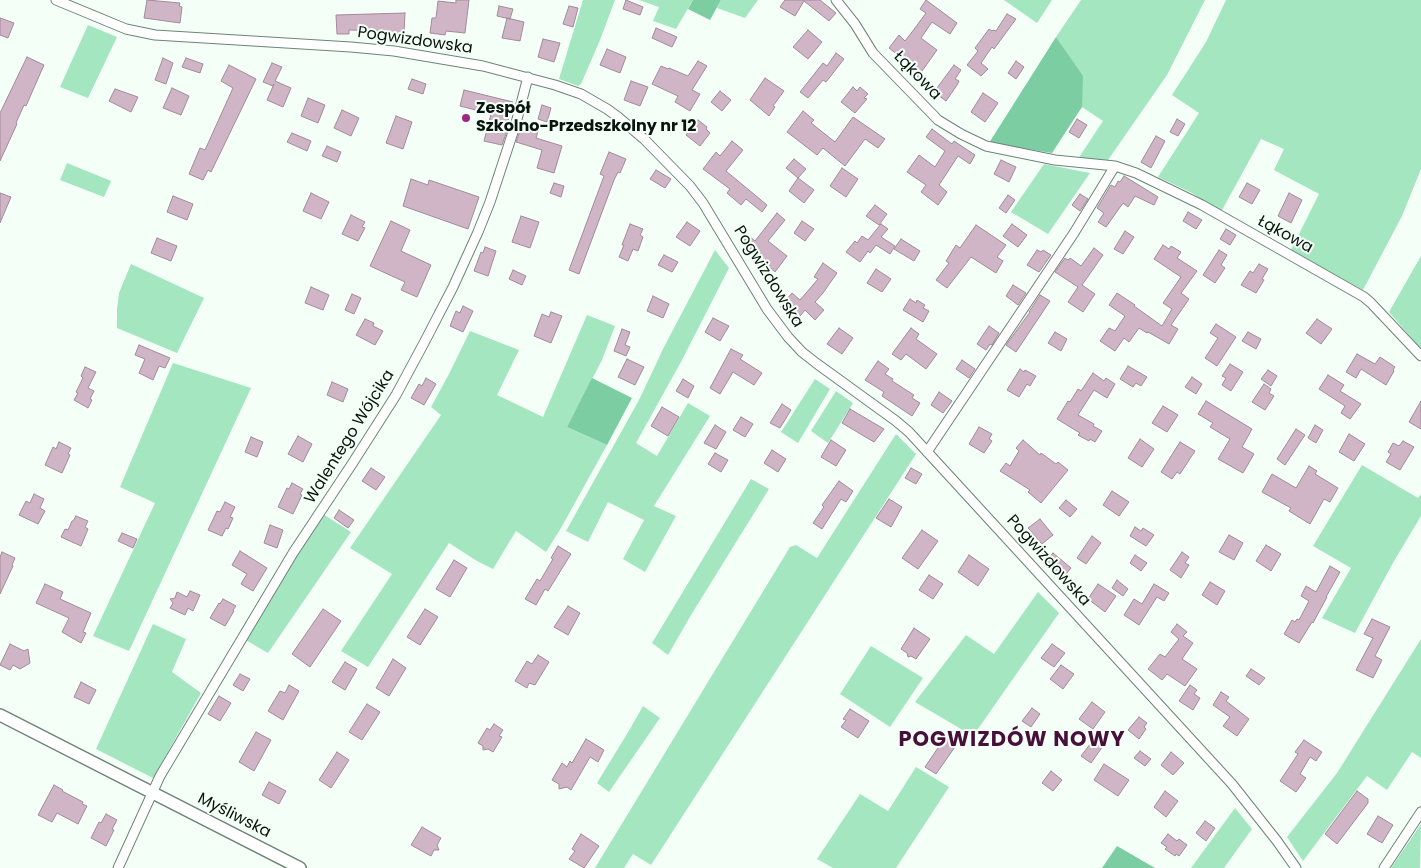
<!DOCTYPE html>
<meta charset="utf-8">
<style>
body{margin:0}
canvas{display:block;background:#f4fff8}
</style>
<canvas width="1421" height="868"></canvas>
<script>
const c = document.querySelector('canvas').getContext('2d');
c.lineJoin = 'round';
function fillPath(path, color) {
  c.fillStyle = color;
  c.fill(path, 'evenodd');
}
function poly(rows) {
  const path = new Path2D();
  for (const r of rows) {
    path.moveTo(r[0], r[1]);
    for (let i = 2; i < r.length; i += 2) path.lineTo(r[i], r[i + 1]);
  }
  return path;
}
function strokePath(path, color, width, dash) {
  c.strokeStyle = color;
  c.lineWidth = width;
  c.lineCap = dash ? 'butt' : 'round';
  c.setLineDash(dash || []);
  c.stroke(path);
}
function label(font, color, halo, rows, align = 'center') {
  c.font = font + ' Poppins,sans-serif';
  c.lineWidth = 4;
  c.setLineDash([]);
  c.textBaseline = 'middle';
  c.strokeStyle = halo;
  c.fillStyle = color;
  for (const [text, x, y, turn = 0] of rows) {
    c.save();
    c.translate(x, y);
    c.rotate((+turn || 0) * Math.PI / 180);
    c.textAlign = isNaN(turn) ? turn : align;
    if (halo) c.strokeText(text, 0, 0);
    c.fillText(text, 0, 0);
    c.restore();
  }
}
fillPath(poly([
 [583,0,615,0,600,40,581,84,578,86,559,79],
 [639,0,693,0,676,29,653,21,659,7],
 [721,0,758,0,745,18,717,8],
 [1004,0,1052,0,1037,23],
 [1081,0,1205,0,1167,75,1108,160,1078,159,1103,121,1082,107,1082,76,1056,37],
 [1226,0,1421,0,1421,169,1402,216,1363,290,1291,250,1319,194,1274,170,1284,149,1261,139,1221,212,1192,193,1158,177,1199,113,1172,95,1206,42],
 [88,25,117,37,88,98,60,87],
 [67,163,111,181,104,197,60,180],
 [1044,164,1090,173,1048,234,1011,212],
 [715,250,729,268,682,360,636,443,657,456,688,403,710,416,654,506,676,516,645,572,623,559,644,520,608,502,588,542,566,531,639,400,664,347],
 [1421,256,1421,349,1389,312],
 [131,264,204,298,177,353,117,328,117,309,119,293],
 [587,315,615,326,602,360,567,427,607,445,561,528,546,552,516,531,493,569,477,561,449,543,368,667,341,651,392,574,350,548,441,415,431,407,449,374,470,331,519,350,497,395,543,417],
 [173,363,251,388,129,651,93,636,155,503,120,487],
 [815,379,830,389,798,443,781,432],
 [836,391,853,403,828,443,811,431],
 [896,434,916,454,651,865,633,854,624,868,595,868,790,547,796,545,817,558],
 [1362,465,1418,498,1421,494,1421,516,1394,561,1355,633,1322,618,1351,568,1313,546],
 [751,479,769,489,691,615,668,655,652,643],
 [323,514,351,532,268,653,244,639],
 [1038,592,1059,613,973,736,915,702,966,635,994,654],
 [153,624,186,639,172,672,201,693,153,778,96,749],
 [1421,639,1421,758,1412,752,1387,790,1367,776,1303,861,1287,837,1337,773],
 [871,646,923,678,890,727,840,694],
 [643,706,660,718,609,792,597,783,630,729],
 [916,767,949,787,896,868,833,868,817,859,860,794,888,811],
 [1235,808,1252,829,1224,868,1191,868],
 [1421,824,1420,868,1391,868]
]), '#a3e6c0');
fillPath(poly([
 [693,0,721,0,710,20,688,9],
 [1056,37,1083,76,1082,107,1052,153,989,143],
 [592,378,632,398,607,445,567,427],
 [1117,846,1155,868,1102,868]
]), '#7ccda2');
const building = poly([
 [147,0,180,3,179,6,182,7,180,23,144,18,147,0],
 [456,0,469,0,465,33,446,31,445,35,430,33,432,18,436,18,438,1,456,3,456,0],
 [626,0,643,7,640,15,623,9,626,0],
 [785,0,820,0,836,13,829,21,804,1,795,16,780,7,785,0],
 [926,0,957,23,950,34,932,22,921,38,937,50,917,78,909,73,913,67,889,48,899,35,905,41,912,32,926,13,920,9,926,0],
 [499,6,513,9,510,19,497,16,499,6],
 [569,6,578,8,573,27,563,24,569,6],
 [405,13,404,34,389,33,389,31,349,30,349,34,337,34,336,15,405,13],
 [1007,14,1016,19,994,49,992,47,981,63,988,69,981,76,967,65,978,51,975,48,989,29,992,31,993,30,996,31,1007,14],
 [0,18,14,23,8,38,0,35,0,18],
 [507,18,524,22,520,41,502,38,507,18],
 [656,28,677,37,672,47,652,38,656,28],
 [808,30,822,42,808,59,793,47,808,30],
 [543,39,560,43,554,62,538,57,543,39],
 [607,49,626,57,620,73,600,65,607,49],
 [836,53,844,59,826,82,823,80,808,98,800,92,823,63,827,66,836,53],
 [27,57,44,65,26,106,24,105,16,123,17,124,0,161,0,113,27,57],
 [163,58,173,63,166,84,155,80,163,58],
 [186,58,203,64,200,73,182,67,186,58],
 [698,61,707,66,692,90,700,94,690,111,675,102,678,96,652,84,661,66,668,69,669,68,688,76,698,61],
 [1016,61,1024,67,1016,79,1008,73,1016,61],
 [272,63,282,67,275,81,291,88,283,107,267,100,274,84,273,86,263,82,272,63],
 [229,65,256,79,211,172,208,170,203,180,189,174,200,148,205,150,233,88,221,81,229,65],
 [954,65,961,70,955,79,959,81,957,85,946,101,934,92,954,65],
 [765,78,784,91,773,106,775,107,769,116,750,100,765,78],
 [412,79,426,84,423,94,408,89,412,79],
 [631,81,648,87,640,106,624,100,631,81],
 [853,87,857,91,860,87,868,94,864,98,867,99,855,113,841,102,853,87],
 [172,88,189,96,181,115,163,108,172,88],
 [115,89,138,97,131,112,109,101,115,89],
 [464,90,513,102,508,121,510,122,502,145,484,141,491,114,460,106,464,90],
 [720,91,731,100,722,111,711,102,720,91],
 [983,93,998,103,985,122,971,112,983,93],
 [308,98,325,105,318,123,301,116,308,98],
 [542,105,551,108,547,122,538,119,542,105],
 [342,110,359,118,351,136,334,128,342,110],
 [803,111,814,120,811,123,835,142,853,117,885,139,878,148,865,139,845,166,823,148,817,155,787,132,803,111],
 [396,116,412,122,403,149,386,143,396,116],
 [1077,119,1087,125,1079,138,1069,132,1077,119],
 [1177,119,1185,124,1178,136,1170,132,1177,119],
 [698,120,707,127,706,129,710,133,700,146,686,135,698,120],
 [522,126,529,128,530,126,539,128,536,138,562,146,554,173,537,168,542,150,516,142,522,126],
 [932,129,952,144,954,141,975,155,970,164,958,156,939,185,947,192,938,205,921,192,926,185,907,172,919,155,935,167,945,151,926,137,932,129],
 [292,133,311,141,307,151,287,142,292,133],
 [1156,136,1165,141,1151,168,1141,162,1156,136],
 [732,141,743,150,726,171,767,205,762,212,746,199,741,205,727,193,730,189,703,169,716,152,720,156,732,141],
 [327,146,341,152,337,162,322,156,327,146],
 [609,152,626,159,620,173,618,172,614,180,579,274,569,270,604,176,600,174,609,152],
 [794,159,806,169,798,178,786,168,794,159],
 [1001,160,1016,167,1009,182,994,174,1001,160],
 [842,168,858,179,846,197,830,186,842,168],
 [656,170,671,179,665,188,650,179,656,170],
 [1124,176,1158,197,1154,205,1135,196,1128,207,1123,203,1106,227,1098,222,1104,213,1097,208,1111,185,1115,187,1118,181,1120,182,1124,176],
 [798,178,814,190,804,203,789,191,798,178],
 [411,179,428,185,429,180,479,197,468,229,403,206,411,179],
 [554,183,564,186,561,197,550,193,554,183],
 [1247,183,1260,190,1252,204,1239,197,1247,183],
 [0,193,11,197,0,223,0,193],
 [311,193,329,202,321,219,303,211,311,193],
 [1289,193,1302,200,1291,223,1278,216,1289,193],
 [1080,194,1088,199,1080,211,1072,205,1080,194],
 [1008,195,1015,200,1006,213,999,208,1008,195],
 [173,196,193,204,187,220,167,212,173,196],
 [875,205,887,214,879,225,866,216,875,205],
 [1188,212,1202,220,1196,229,1183,221,1188,212],
 [777,213,785,220,768,241,787,256,775,272,742,243,748,235,755,241,777,213],
 [351,215,365,222,362,227,365,228,358,241,342,234,351,215],
 [521,216,539,222,530,248,512,242,521,216],
 [391,221,410,230,401,251,431,265,417,297,401,290,405,282,370,266,391,221],
 [802,221,814,229,805,241,794,233,802,221],
 [687,222,700,231,690,246,676,237,687,222],
 [630,224,643,229,640,235,643,237,638,251,633,249,628,261,619,257,624,245,622,245,630,224],
 [881,224,888,229,881,237,895,246,890,254,876,245,870,253,868,251,860,262,846,252,855,241,857,243,862,236,868,240,881,224],
 [1012,224,1027,235,1018,247,1003,236,1012,224],
 [976,225,1006,245,997,257,1003,261,996,273,971,257,947,288,936,280,949,263,946,261,956,245,960,248,976,225],
 [1226,229,1236,235,1230,245,1220,239,1226,229],
 [1125,231,1134,237,1123,254,1114,249,1125,231],
 [157,238,177,246,171,261,151,253,157,238],
 [901,239,920,251,914,261,894,249,901,239],
 [1163,245,1169,249,1171,246,1181,252,1177,258,1197,271,1181,293,1189,299,1171,325,1178,329,1169,344,1148,332,1147,333,1139,328,1129,342,1124,338,1115,351,1100,341,1109,328,1115,331,1125,316,1109,305,1117,293,1135,305,1134,306,1162,326,1172,309,1163,303,1181,277,1154,259,1163,245],
 [485,247,496,251,488,276,474,271,481,252,483,253,485,247],
 [1094,248,1103,255,1082,285,1095,294,1083,312,1068,302,1078,287,1055,272,1065,258,1068,260,1070,258,1081,266,1094,248],
 [1037,250,1041,252,1043,250,1051,255,1039,272,1027,265,1037,250],
 [1219,250,1227,255,1221,265,1225,268,1215,283,1203,275,1219,250],
 [664,255,678,262,672,272,658,265,664,255],
 [823,263,837,273,823,293,815,302,824,310,815,320,805,310,796,321,780,307,792,293,800,300,818,279,814,277,823,263],
 [1259,264,1268,269,1262,279,1264,280,1256,293,1241,285,1250,271,1253,273,1259,264],
 [876,269,891,279,882,292,867,283,876,269],
 [513,270,526,276,522,285,509,279,513,270],
 [1013,285,1026,293,1018,305,1006,296,1013,285],
 [311,287,329,295,323,310,305,303,311,287],
 [352,294,361,298,354,314,345,310,352,294],
 [1040,295,1050,301,1016,352,1006,345,1030,312,1029,312,1040,295],
 [653,296,669,304,663,318,647,311,653,296],
 [910,299,916,303,917,300,925,305,923,308,929,311,923,322,903,310,910,299],
 [463,306,473,311,463,332,450,326,456,311,460,313,463,306],
 [551,312,562,316,551,343,534,336,542,314,549,317,551,312],
 [713,318,729,326,720,341,705,332,713,318],
 [365,319,374,323,373,326,383,331,375,345,356,335,365,319],
 [1317,319,1332,329,1321,344,1306,333,1317,319],
 [1216,324,1236,337,1217,366,1205,358,1218,338,1210,333,1216,324],
 [989,326,999,333,992,345,990,344,986,350,977,344,989,326],
 [839,328,853,338,842,354,827,344,839,328],
 [911,328,919,334,916,339,937,354,926,369,906,354,901,360,892,354,911,328],
 [622,329,630,332,625,345,630,347,626,356,614,351,622,329],
 [1055,332,1067,339,1061,351,1048,343,1055,332],
 [1248,332,1261,339,1256,349,1242,341,1248,332],
 [139,345,170,358,165,368,159,366,153,380,139,373,145,359,135,355,139,345],
 [731,349,743,355,740,359,762,373,754,385,733,372,720,394,710,388,731,349],
 [1357,354,1375,364,1380,357,1395,367,1393,370,1394,371,1386,385,1361,369,1356,378,1346,372,1357,354],
 [627,359,644,367,635,385,618,377,627,359],
 [962,360,975,369,969,378,956,369,962,360],
 [878,361,889,369,885,374,893,379,892,381,914,395,912,398,920,403,912,416,882,396,884,392,865,380,878,361],
 [1230,364,1243,372,1231,391,1222,385,1226,378,1222,376,1230,364],
 [1128,366,1147,377,1141,386,1136,383,1133,387,1120,379,1128,366],
 [85,367,96,372,88,388,94,391,90,399,92,400,88,408,74,400,78,393,76,392,83,378,81,376,85,367],
 [1020,369,1024,372,1025,370,1036,376,1030,386,1027,384,1019,397,1007,390,1020,369],
 [1268,370,1277,376,1271,386,1261,379,1268,370],
 [1093,373,1104,381,1106,378,1115,384,1107,398,1094,390,1078,415,1094,424,1093,426,1102,431,1095,442,1090,439,1089,441,1078,435,1080,433,1057,419,1068,401,1070,402,1078,389,1081,391,1093,373],
 [1328,375,1344,385,1340,391,1361,404,1350,419,1341,413,1345,406,1319,389,1328,375],
 [1192,377,1202,384,1196,394,1185,387,1192,377],
 [426,378,436,384,424,405,411,398,419,384,422,386,426,378],
 [683,379,694,386,688,398,676,391,683,379],
 [332,382,348,389,343,402,327,395,332,382],
 [1264,384,1271,389,1269,393,1274,396,1265,410,1252,402,1264,384],
 [939,392,952,401,943,413,931,405,939,392],
 [1206,401,1252,429,1242,447,1254,454,1243,473,1218,459,1230,439,1210,427,1213,423,1198,414,1206,401],
 [1421,401,1421,429,1409,422,1421,401],
 [782,404,791,410,780,428,770,423,782,404],
 [1163,406,1178,415,1167,432,1152,423,1163,406],
 [662,407,679,417,668,436,651,426,662,407],
 [850,409,884,429,874,442,842,423,850,409],
 [741,417,753,424,745,437,733,430,741,417],
 [715,425,726,432,716,449,704,443,715,425],
 [1315,425,1323,430,1316,443,1308,438,1315,425],
 [979,427,992,434,989,439,992,441,984,453,969,444,979,427],
 [1296,429,1305,435,1285,465,1277,459,1296,429],
 [1349,434,1365,444,1354,461,1339,452,1349,434],
 [298,436,312,444,303,462,288,454,298,436],
 [251,437,263,442,257,457,245,452,251,437],
 [1140,439,1154,449,1142,467,1128,458,1140,439],
 [831,440,846,450,836,466,821,457,831,440],
 [1023,440,1040,455,1041,453,1056,464,1058,462,1068,470,1041,503,1028,492,1030,490,1000,471,1006,463,1010,466,1019,451,1016,448,1023,440],
 [1403,441,1414,447,1400,470,1386,462,1391,454,1388,452,1393,443,1399,446,1403,441],
 [59,442,71,448,68,454,70,455,62,473,45,465,53,447,56,449,59,442],
 [1180,442,1195,451,1180,474,1177,472,1172,479,1161,472,1180,442],
 [772,450,786,459,778,472,764,463,772,450],
 [715,453,728,460,721,472,708,464,715,453],
 [1309,466,1317,471,1315,474,1338,488,1330,502,1324,499,1310,524,1289,511,1291,508,1262,492,1272,474,1296,488,1309,466],
 [371,468,385,477,376,490,362,481,371,468],
 [911,468,922,474,916,484,905,478,911,468],
 [839,481,853,491,846,502,841,499,822,529,813,523,824,507,822,505,839,481],
 [292,483,303,489,300,494,302,495,293,514,278,507,287,488,289,489,292,483],
 [1112,491,1129,502,1119,516,1103,505,1112,491],
 [34,494,44,499,40,508,45,511,38,524,19,515,26,501,30,503,34,494],
 [889,499,902,507,891,527,876,518,889,499],
 [1066,500,1077,509,1070,517,1059,508,1066,500],
 [225,502,235,507,230,517,233,518,228,529,226,528,222,536,208,530,217,511,220,512,225,502],
 [339,510,354,520,348,528,334,518,339,510],
 [76,516,88,521,85,527,88,529,81,546,61,537,65,529,68,530,72,521,73,521,76,516],
 [1040,519,1053,535,1042,544,1028,528,1040,519],
 [270,525,283,530,277,548,264,543,270,525],
 [1135,527,1141,531,1143,528,1154,535,1146,546,1130,536,1135,527],
 [922,530,938,541,918,569,902,558,922,530],
 [122,533,137,539,133,548,118,541,122,533],
 [1229,535,1243,543,1234,560,1219,552,1229,535],
 [1092,536,1101,543,1086,564,1077,558,1092,536],
 [1266,545,1281,554,1271,571,1256,561,1266,545],
 [558,546,571,554,548,591,545,589,536,605,525,599,537,579,540,581,553,559,551,558,558,546],
 [240,551,267,568,253,591,241,584,247,574,232,565,240,551],
 [2,552,15,558,12,565,13,566,0,594,0,557,2,552],
 [1182,552,1189,557,1185,563,1189,565,1181,578,1170,570,1182,552],
 [1053,553,1071,568,1062,579,1044,564,1053,553],
 [969,555,989,569,978,586,958,572,969,555],
 [1135,555,1147,563,1141,571,1130,563,1135,555],
 [454,560,467,568,450,597,436,589,454,560],
 [1330,566,1340,572,1326,597,1327,597,1313,623,1312,622,1299,643,1284,634,1292,620,1295,622,1297,619,1299,620,1309,601,1301,596,1306,586,1316,592,1330,566],
 [929,575,943,584,933,599,919,590,929,575],
 [1117,580,1128,589,1123,596,1112,588,1117,580],
 [1210,582,1225,591,1217,605,1202,595,1210,582],
 [45,584,63,592,60,599,91,613,83,632,86,633,81,643,62,632,69,618,36,603,45,584],
 [1098,584,1116,596,1105,612,1088,599,1098,584],
 [1154,584,1169,593,1164,601,1157,597,1139,625,1124,615,1134,599,1142,604,1154,584],
 [190,591,200,595,193,611,188,608,185,615,170,608,173,603,170,599,175,598,177,592,187,597,190,591],
 [223,599,236,606,233,610,234,611,225,626,210,618,219,603,220,604,223,599],
 [568,606,580,613,568,635,554,627,568,606],
 [323,609,341,621,310,667,292,654,323,609],
 [425,609,438,617,420,645,407,637,425,609],
 [1372,619,1390,627,1375,656,1382,660,1373,678,1356,670,1373,638,1364,634,1372,619],
 [1177,624,1187,632,1183,636,1193,643,1182,659,1197,669,1185,686,1167,674,1162,680,1148,669,1160,654,1165,657,1179,639,1171,632,1177,624],
 [914,628,930,639,916,659,911,656,908,657,907,653,901,649,914,628],
 [10,644,24,651,28,649,30,663,20,669,13,665,10,670,0,665,10,644],
 [1052,644,1065,653,1054,667,1041,658,1052,644],
 [538,655,549,662,535,685,529,683,527,688,515,681,527,661,532,664,538,655],
 [393,659,406,668,389,696,376,688,393,659],
 [345,662,357,669,345,690,332,682,345,662],
 [1061,665,1074,674,1063,689,1050,679,1061,665],
 [1251,669,1265,678,1259,685,1246,676,1251,669],
 [240,674,250,679,243,691,233,685,240,674],
 [81,682,96,690,89,704,74,697,81,682],
 [289,685,299,691,283,720,268,711,280,691,285,693,289,685],
 [1190,685,1197,690,1194,694,1200,698,1193,710,1179,701,1190,685],
 [1221,692,1229,697,1226,701,1249,719,1237,736,1223,726,1230,717,1213,705,1221,692],
 [219,696,231,703,220,721,208,714,219,696],
 [1092,702,1105,712,1093,729,1079,719,1092,702],
 [367,704,380,712,362,740,349,732,367,704],
 [1032,708,1040,714,1031,727,1022,721,1032,708],
 [850,709,869,721,858,738,841,727,846,720,843,719,850,709],
 [1139,717,1147,723,1144,727,1146,729,1139,739,1128,730,1139,717],
 [494,724,503,730,499,736,502,737,493,752,488,749,483,750,483,746,478,743,487,728,490,730,494,724],
 [256,732,271,740,254,771,239,762,256,732],
 [946,736,957,744,936,774,925,767,946,736],
 [586,739,604,750,598,762,590,757,571,790,567,787,559,789,559,784,552,780,562,763,567,767,570,761,572,763,586,739],
 [1094,739,1103,746,1091,763,1081,756,1094,739],
 [1304,740,1322,752,1316,761,1310,757,1300,774,1306,778,1296,792,1280,781,1298,754,1295,752,1304,740],
 [1140,751,1151,759,1145,766,1134,758,1140,751],
 [337,752,349,760,331,788,319,780,337,752],
 [1171,752,1184,763,1173,775,1161,765,1171,752],
 [1104,764,1129,780,1118,796,1094,780,1104,764],
 [1051,771,1062,780,1053,791,1042,783,1051,771],
 [269,782,286,791,279,804,262,795,269,782],
 [54,785,63,790,62,791,83,802,82,804,87,806,78,824,57,813,52,822,38,815,54,785],
 [1165,791,1178,801,1166,817,1154,807,1165,791],
 [1357,791,1368,799,1368,803,1337,844,1325,834,1357,791],
 [106,814,117,820,112,829,114,830,106,846,91,838,99,822,101,823,106,814],
 [1378,816,1393,825,1382,843,1367,834,1378,816],
 [1205,821,1215,828,1206,841,1196,833,1205,821],
 [422,827,441,838,437,845,439,850,434,850,431,856,411,845,422,827],
 [581,834,599,846,584,868,569,859,575,851,572,849,581,834],
 [1168,834,1177,841,1179,839,1187,845,1179,856,1176,854,1175,856,1165,849,1167,847,1161,843,1168,834]
]);
fillPath(building, '#cfb5c6');
strokePath(building, '#a38a9a', 1);
const minor = poly([
 [56,0,126,29,155,35,351,47,394,51,483,66,555,85,581,94,607,109,618,117,644,139,690,186,703,203,767,309,788,337,802,352,816,363,896,421,909,432,1232,784,1277,841,1296,868],
 [836,0,855,24,873,53,938,120,961,134,986,146,1055,160,1115,166,1136,173,1202,205,1364,297,1371,303,1421,356],
 [927,452,1074,233,1115,166],
 [118,868,160,776,293,553,352,464,396,395,425,341,453,287,478,232,490,202,516,123,528,77],
 [1384,868,1421,812]
]);
const tertiary = poly([
 [0,715,300,868]
]);
strokePath(minor, '#6c8576', 11);
strokePath(tertiary, '#6c8576', 14);
strokePath(minor, '#fff', 9);
strokePath(tertiary, '#fff', 11);
for (const [x, y, r, color] of [
 [466,118,5,"#9d2782"]
]) {
  const dot = new Path2D();
  dot.arc(x, y, r, 0, 2 * Math.PI);
  c.fillStyle = color;
  c.fill(dot);
  strokePath(dot, '#f4fff8', 2);
}
label('16px', '#0a140e', '#f4fff8', [
 ["Pogwizdowska",415,41,8],
 ["Łąkowa",917,76,46],
 ["Łąkowa",1285,235,29],
 ["Pogwizdowska",768,277,58],
 ["Walentego Wójcika",350,437,-58],
 ["Pogwizdowska",1048,561,48],
 ["Myśliwska",234,816,27]
]);
label('bold 16px', '#0a140e', '#f4fff8', [
 ["Zespół",476,109],
 ["Szkolno-Przedszkolny nr 12",476,127]
], 'left');
c.letterSpacing = '1px';
label('bold 21px', '#470f3a', '#f4fff8', [
 ["POGWIZDÓW NOWY",1012,741]
]);
c.letterSpacing = '0px';
</script>
